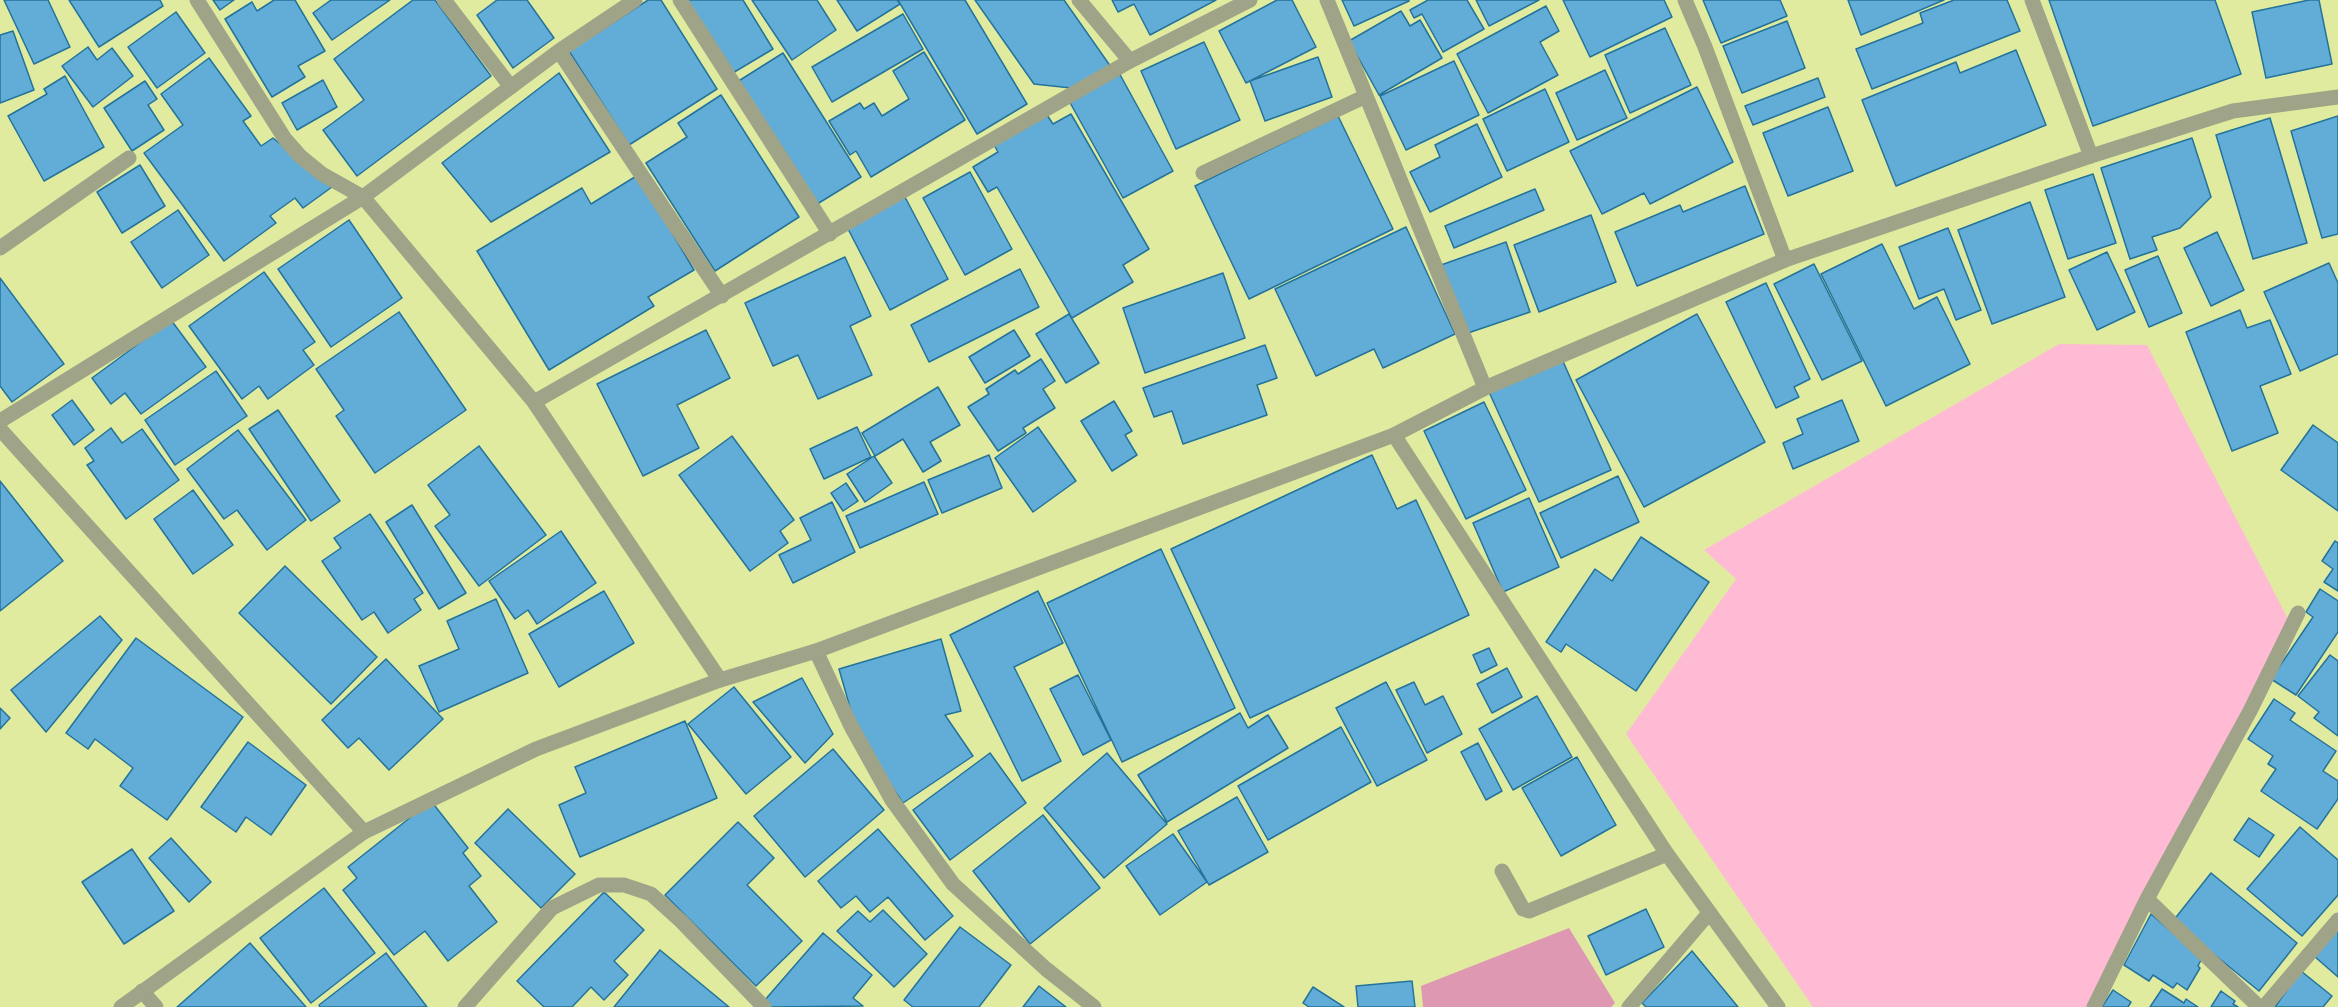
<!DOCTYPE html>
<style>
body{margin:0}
canvas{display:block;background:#e0eba0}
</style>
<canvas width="2338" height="1007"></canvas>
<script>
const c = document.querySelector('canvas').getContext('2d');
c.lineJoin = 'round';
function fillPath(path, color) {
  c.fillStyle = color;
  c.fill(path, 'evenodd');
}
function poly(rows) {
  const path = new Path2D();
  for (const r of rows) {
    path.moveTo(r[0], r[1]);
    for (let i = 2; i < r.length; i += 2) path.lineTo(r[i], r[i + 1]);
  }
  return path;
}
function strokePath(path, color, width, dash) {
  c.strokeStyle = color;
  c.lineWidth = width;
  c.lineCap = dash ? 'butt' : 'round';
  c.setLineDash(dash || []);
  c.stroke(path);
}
fillPath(poly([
 [2059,344,2147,345,2289,621,2089,1007,1813,1007,1626,734,1736,579,1704,550]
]), '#ffbbd4');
fillPath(poly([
 [1569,928,1615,1003,1611,1007,1423,1007,1421,986]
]), '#de98b2');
const building = poly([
 [4,0,48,0,70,47,34,64,4,0],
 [69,0,160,0,163,6,99,47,69,0],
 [213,0,234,0,220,10,213,0],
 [274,0,295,0,325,51,298,66,305,77,272,97,225,19,252,2,257,11,274,0],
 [331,0,390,0,332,40,313,13,331,0],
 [413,0,435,0,491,76,357,176,323,130,364,100,334,59,413,0],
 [497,0,527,0,554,38,513,68,477,15,497,0],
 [648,0,661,0,717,89,629,145,569,51,648,0],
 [686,0,743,0,773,49,731,74,686,0],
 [752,0,817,0,836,30,792,60,752,0],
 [837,0,897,0,900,4,857,31,837,0],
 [898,0,965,0,1027,104,977,134,898,0],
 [975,0,1064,0,1111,67,1080,89,1034,84,975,0],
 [1112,0,1216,0,1150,35,1134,4,1118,12,1112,0],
 [1277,0,1292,0,1316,47,1246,83,1219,31,1277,0],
 [1342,0,1409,0,1409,1,1354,26,1342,0],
 [1428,0,1467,0,1484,29,1443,52,1422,14,1414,18,1410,10,1428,0],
 [1476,0,1539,0,1489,26,1476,0],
 [1563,0,1664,0,1672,17,1590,57,1563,0],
 [1703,0,1780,0,1787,16,1721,43,1703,0],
 [1848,0,1944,0,1861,35,1848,0],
 [1954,0,2007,0,2020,31,1872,89,1856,49,1923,23,1920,13,1954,0],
 [2049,0,2215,0,2241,74,2093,126,2049,0],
 [2309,0,2319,0,2332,64,2266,78,2252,12,2309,0],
 [1546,6,1559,31,1540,42,1558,75,1488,113,1457,54,1546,6],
 [1401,11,1410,26,1420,20,1442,58,1379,95,1349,41,1401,11],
 [176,12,205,53,157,88,128,47,176,12],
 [903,14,923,49,832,102,812,67,903,14],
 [1787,21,1805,68,1742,93,1723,46,1787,21],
 [1665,28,1691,85,1630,113,1605,55,1665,28],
 [13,31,34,90,0,103,0,35,13,31],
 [1204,42,1240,120,1176,149,1141,71,1204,42],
 [88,47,97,60,112,48,133,76,93,107,62,66,88,47],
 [2016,50,2046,125,1896,186,1862,100,1956,62,1960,73,2016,50],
 [924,52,965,120,871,177,856,151,850,155,829,121,860,103,864,109,874,103,882,116,909,99,893,71,924,52],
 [783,53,861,177,814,206,737,82,783,53],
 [1318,57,1332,97,1265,121,1250,81,1318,57],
 [209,58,251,116,243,121,261,146,273,138,332,187,303,208,295,198,270,216,276,223,224,261,144,153,183,125,161,94,209,58],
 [1454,61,1479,115,1406,150,1380,96,1454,61],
 [1605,70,1627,118,1577,140,1556,93,1605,70],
 [1118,71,1173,171,1123,198,1068,99,1118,71],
 [559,73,610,152,491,222,442,163,559,73],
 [65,76,104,147,44,181,8,116,47,94,44,89,65,76],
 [1818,78,1825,97,1753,125,1745,106,1818,78],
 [323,80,337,107,297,130,282,103,323,80],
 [145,81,157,99,148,105,164,130,132,151,104,108,145,81],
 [1697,87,1733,162,1650,204,1644,193,1602,214,1570,151,1697,87],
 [1545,89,1569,142,1507,171,1483,119,1545,89],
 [721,95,799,217,715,271,646,163,687,137,678,123,721,95],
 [1828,107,1853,171,1788,196,1763,133,1828,107],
 [1071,114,1149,249,1123,265,1133,282,1072,318,997,187,988,192,973,167,998,152,994,145,1047,115,1053,124,1071,114],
 [1338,116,1393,229,1249,299,1195,186,1338,116],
 [2338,116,2338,234,2322,238,2291,131,2338,116],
 [2270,118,2307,243,2253,259,2216,135,2270,118],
 [1477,124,1502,177,1430,212,1410,172,1440,157,1435,145,1477,124],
 [2192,138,2211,197,2180,228,2152,237,2157,250,2130,259,2101,168,2192,138],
 [140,165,165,206,122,233,97,192,140,165],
 [970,172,1012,249,965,275,923,198,970,172],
 [2093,174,2116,243,2068,259,2045,190,2093,174],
 [638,175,694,270,648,297,654,306,549,370,477,251,582,188,591,204,638,175],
 [1745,186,1764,234,1637,286,1615,232,1680,205,1683,212,1745,186],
 [1535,189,1544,210,1454,248,1445,226,1535,189],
 [905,197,948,279,890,310,847,227,905,197],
 [2030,202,2065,297,1992,324,1958,230,2030,202],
 [178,210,209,255,162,288,131,242,178,210],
 [1591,215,1616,282,1539,312,1514,245,1591,215],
 [349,220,402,298,331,347,278,269,349,220],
 [1406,227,1455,334,1383,368,1374,349,1316,376,1275,289,1406,227],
 [1948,228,1981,310,1956,320,1944,289,1919,299,1899,247,1948,228],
 [2217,232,2244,290,2211,306,2184,248,2217,232],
 [1506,242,1530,312,1465,334,1441,265,1506,242],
 [1882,244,1914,309,1937,297,1970,364,1886,406,1821,274,1882,244],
 [2107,252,2135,312,2097,330,2069,270,2107,252],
 [2158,256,2182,313,2149,327,2125,270,2158,256],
 [845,257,871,316,850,326,872,375,818,399,798,355,773,366,745,303,845,257],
 [2329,263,2338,283,2338,354,2300,371,2264,292,2329,263],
 [1814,264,1862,361,1822,380,1774,284,1814,264],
 [1020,269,1039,307,929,362,911,325,1020,269],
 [264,272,315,342,303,350,314,365,268,399,259,386,242,399,189,326,264,272],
 [1223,273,1245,338,1145,373,1123,308,1223,273],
 [0,278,64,364,12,402,0,386,0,278],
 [1766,283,1810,379,1794,387,1799,397,1776,408,1726,302,1766,283],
 [2240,310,2247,328,2270,320,2291,374,2260,386,2278,433,2232,451,2186,332,2240,310],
 [399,312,466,410,375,473,336,416,344,410,316,369,399,312],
 [1069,314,1099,363,1066,383,1036,334,1069,314],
 [1697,314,1765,442,1644,507,1576,380,1697,314],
 [171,320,206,367,141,414,125,393,111,404,92,378,171,320],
 [706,330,730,378,677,405,699,448,643,476,597,384,706,330],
 [1014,330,1030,356,985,383,969,357,1014,330],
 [1265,345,1277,378,1257,385,1267,415,1183,444,1172,411,1154,417,1143,388,1265,345],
 [1041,359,1055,381,1043,389,1055,408,1023,428,1026,433,998,451,968,407,989,394,986,389,1015,370,1018,374,1041,359],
 [1562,359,1611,470,1539,502,1489,392,1562,359],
 [216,371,247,416,175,465,145,420,216,371],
 [938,387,960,425,930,442,941,461,923,472,903,439,875,456,862,433,938,387],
 [72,400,94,430,74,445,52,415,72,400],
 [1842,400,1859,441,1793,469,1783,443,1803,434,1797,419,1842,400],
 [1114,401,1132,431,1125,435,1137,455,1112,471,1081,421,1114,401],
 [1484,402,1526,490,1466,519,1424,431,1484,402],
 [278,410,340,501,311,521,249,429,278,410],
 [2313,425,2338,443,2338,511,2281,470,2313,425],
 [857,427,871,457,824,479,810,449,857,427],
 [1038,427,1076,481,1033,512,995,458,1038,427],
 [111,428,122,443,142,429,179,480,126,519,87,465,94,461,85,448,111,428],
 [238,430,306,520,267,550,237,510,224,519,187,469,238,430],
 [732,436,794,520,780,531,788,543,750,571,679,475,732,436],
 [479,446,546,535,479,586,435,526,450,515,428,485,479,446],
 [989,455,1002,488,942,513,928,480,989,455],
 [1372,455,1397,509,1416,500,1469,615,1250,718,1171,549,1372,455],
 [874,456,892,483,865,502,847,474,874,456],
 [1618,476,1639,522,1561,558,1540,513,1618,476],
 [0,481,63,561,0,611,0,481],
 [924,482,938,514,860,548,846,516,924,482],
 [846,483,858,501,843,511,831,493,846,483],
 [193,490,233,545,193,574,154,519,193,490],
 [1529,498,1559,567,1503,592,1473,523,1529,498],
 [832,502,855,552,793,583,779,555,811,540,800,518,832,502],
 [412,505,466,593,439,609,386,522,412,505],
 [370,514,423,593,414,599,421,610,388,633,374,612,362,620,322,561,341,548,334,538,370,514],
 [561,531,596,583,537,624,528,610,515,619,489,581,561,531],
 [1641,537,1709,582,1636,691,1566,644,1561,652,1546,642,1595,569,1612,581,1641,537],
 [2335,541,2338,543,2338,591,2324,582,2333,569,2322,561,2335,541],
 [1161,549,1235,708,1122,762,1047,603,1161,549],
 [285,566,377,657,331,704,239,613,285,566],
 [2320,589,2338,601,2338,632,2296,695,2271,679,2313,617,2306,612,2320,589],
 [604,591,634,643,559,687,529,634,604,591],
 [1038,591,1063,643,1014,667,1061,761,1022,781,950,635,1038,591],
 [496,599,528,673,439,712,419,666,459,649,447,621,496,599],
 [100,616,122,640,46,732,11,690,100,616],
 [136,638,243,717,167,820,120,786,133,768,95,739,88,749,66,733,136,638],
 [941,639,961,711,945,715,973,756,903,803,859,739,839,669,941,639],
 [1489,648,1497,665,1481,673,1473,655,1489,648],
 [2330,655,2338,661,2338,736,2314,718,2319,712,2298,696,2330,655],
 [386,659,443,719,389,770,359,738,348,748,322,720,386,659],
 [1507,668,1522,697,1492,713,1477,684,1507,668],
 [1078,675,1111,740,1083,755,1050,689,1078,675],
 [802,678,833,734,805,763,753,702,802,678],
 [1386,682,1427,760,1377,786,1336,708,1386,682],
 [1414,682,1425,705,1443,696,1462,734,1427,753,1396,690,1414,682],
 [734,687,791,757,746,794,688,724,734,687],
 [1537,696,1572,757,1513,790,1479,729,1537,696],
 [2274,699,2295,713,2290,720,2336,751,2323,771,2338,781,2338,799,2317,829,2261,791,2276,769,2268,764,2273,756,2248,739,2274,699],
 [0,708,10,718,0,729,0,708],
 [1240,713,1248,728,1268,715,1288,748,1167,822,1138,775,1240,713],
 [685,721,717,798,580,857,559,805,586,793,575,767,685,721],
 [1341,727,1371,782,1268,840,1238,786,1341,727],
 [248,742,306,785,271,835,246,817,236,832,201,807,248,742],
 [1478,743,1502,791,1486,800,1461,752,1478,743],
 [833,749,884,810,805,877,754,816,833,749],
 [990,753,1026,803,950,860,913,810,990,753],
 [1107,753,1167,824,1104,878,1044,808,1107,753],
 [1577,757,1616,825,1561,856,1522,788,1577,757],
 [1237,797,1268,852,1209,885,1178,831,1237,797],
 [431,801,468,848,463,853,481,876,469,886,497,922,448,961,425,931,394,955,343,890,357,878,348,867,431,801],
 [508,809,575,874,541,908,475,843,508,809],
 [1043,815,1100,888,1030,944,973,871,1043,815],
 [2249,818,2274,835,2259,857,2234,840,2249,818],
 [738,822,774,858,747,885,802,941,756,986,665,895,738,822],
 [2300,827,2338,860,2338,895,2302,936,2247,889,2300,827],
 [878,829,953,916,925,940,888,897,870,912,856,896,841,908,818,881,878,829],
 [1173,834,1207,882,1160,915,1126,866,1173,834],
 [171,838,211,882,189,902,149,858,171,838],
 [132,849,174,911,124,944,82,882,132,849],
 [2211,873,2297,943,2259,991,2173,921,2211,873],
 [324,888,375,953,311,1003,260,938,324,888],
 [604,892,644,930,614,961,628,975,604,1000,591,987,572,1007,544,1007,517,981,604,892],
 [1646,909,1664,947,1606,975,1588,936,1646,909],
 [883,910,927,954,894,987,837,931,858,911,870,922,883,910],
 [2151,914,2202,958,2198,966,2200,968,2187,990,2177,983,2173,988,2153,975,2149,981,2124,965,2151,914],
 [960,927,1011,965,979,1007,913,1007,904,1000,960,927],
 [2338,929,2338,977,2314,956,2338,929],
 [823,933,872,975,853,998,863,1006,771,1007,764,1001,823,933],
 [250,943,306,1007,177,1007,250,943],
 [660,950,729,1007,614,1007,660,950],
 [1692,951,1738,1007,1646,1007,1642,1003,1692,951],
 [386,953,427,1007,320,1007,319,1005,386,953],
 [2301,971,2332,996,2323,1007,2275,1007,2301,971],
 [1412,981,1415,1007,1358,1007,1356,986,1412,981],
 [1039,986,1066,1007,1023,1007,1039,986],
 [1313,987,1344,1007,1309,1007,1303,1003,1313,987],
 [2162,989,2184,1003,2186,999,2198,1007,2150,1007,2162,989],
 [2113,990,2131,1002,2128,1007,2102,1007,2113,990],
 [2221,991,2235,1001,2233,1004,2238,1007,2211,1007,2221,991]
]);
fillPath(building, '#62add7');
strokePath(building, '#24739a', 1.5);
strokePath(poly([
 [1502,871,1523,909,1529,911,1667,854]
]), '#9fa387', 15);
strokePath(poly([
 [197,0,285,139,300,156,322,174,363,197,534,402,720,680],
 [444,0,511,87],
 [680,0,830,234],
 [1079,0,1130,61],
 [1327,0,1485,388],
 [1685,0,1705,47,1785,260],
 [2032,0,2091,156],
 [559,51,722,296],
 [1203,173,1366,96],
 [0,248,129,158],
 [534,402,1130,61,1250,0],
 [0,421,363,197,559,51,635,0],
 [0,429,364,832],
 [1394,435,1667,854,1778,1007],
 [816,651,851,726,892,800,953,884,1046,969,1094,1007],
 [2147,899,2259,1007],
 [142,991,156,1007],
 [465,1007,552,908,599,885,624,885,651,894,681,921,764,1007],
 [1629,1007,1709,913],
 [2094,1007,2147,899,2250,711,2298,613],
 [2264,1007,2338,920]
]), '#9fa387', 15);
strokePath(poly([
 [121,1007,364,832,536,749,720,680,816,651,1394,435,1485,388,1785,260,2091,156,2233,111,2338,97]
]), '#9fa387', 15);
</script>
